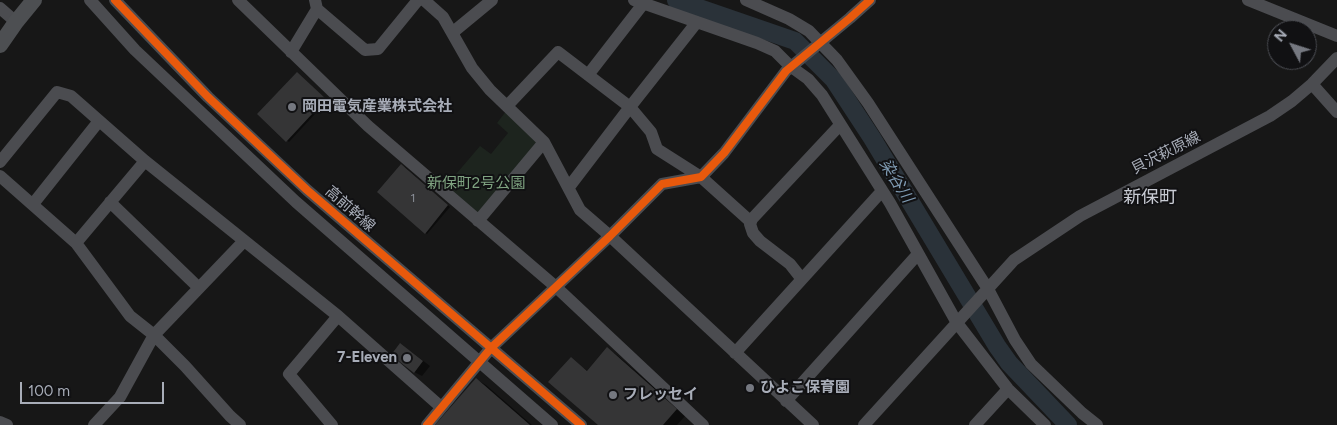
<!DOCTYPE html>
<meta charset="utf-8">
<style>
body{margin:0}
#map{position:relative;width:1337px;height:425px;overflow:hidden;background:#171717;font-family:Figtree,sans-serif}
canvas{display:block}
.north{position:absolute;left:1267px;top:20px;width:50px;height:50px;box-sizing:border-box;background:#111113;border:1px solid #4d4f55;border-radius:50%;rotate:310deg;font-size:14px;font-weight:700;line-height:20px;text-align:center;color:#a8adb8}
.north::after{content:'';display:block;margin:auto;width:18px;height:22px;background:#757880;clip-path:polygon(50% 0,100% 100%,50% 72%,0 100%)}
.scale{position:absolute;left:20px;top:382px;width:144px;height:22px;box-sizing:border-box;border:2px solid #a8adb8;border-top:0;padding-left:6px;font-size:15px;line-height:18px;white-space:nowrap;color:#a8adb8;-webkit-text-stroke:4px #111113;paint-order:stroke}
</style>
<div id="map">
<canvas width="1337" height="425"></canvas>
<div class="north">N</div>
<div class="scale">100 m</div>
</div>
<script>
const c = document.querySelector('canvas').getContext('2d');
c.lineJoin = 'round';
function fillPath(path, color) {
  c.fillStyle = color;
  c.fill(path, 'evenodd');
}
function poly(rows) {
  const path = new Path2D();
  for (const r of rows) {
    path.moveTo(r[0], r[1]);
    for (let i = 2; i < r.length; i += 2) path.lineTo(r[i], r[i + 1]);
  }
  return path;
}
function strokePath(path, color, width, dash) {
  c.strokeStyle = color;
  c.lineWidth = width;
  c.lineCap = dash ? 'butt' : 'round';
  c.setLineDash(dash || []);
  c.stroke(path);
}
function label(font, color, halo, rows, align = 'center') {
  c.font = font + ' Figtree,"Noto Sans JP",sans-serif';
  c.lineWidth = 4;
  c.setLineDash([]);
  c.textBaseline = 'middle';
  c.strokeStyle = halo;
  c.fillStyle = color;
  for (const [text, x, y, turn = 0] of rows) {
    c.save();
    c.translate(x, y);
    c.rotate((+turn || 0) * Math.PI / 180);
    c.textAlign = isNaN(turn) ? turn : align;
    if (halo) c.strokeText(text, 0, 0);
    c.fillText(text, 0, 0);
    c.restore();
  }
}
fillPath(poly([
 [507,110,539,142,481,212,476,212,445,187,480,146,491,154,508,133,497,123]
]), '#1d241e');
fillPath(poly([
 [299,75,327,101,289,142,259,114],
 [404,166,450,207,427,234,425,233],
 [401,344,430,366,422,376,414,372],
 [607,349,617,355,686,415,677,425,600,425,571,359,588,371],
 [476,379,486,385,532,425,436,425]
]), '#0007');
strokePath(poly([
 [676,0,795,41,834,80,872,138,997,346,1009,363,1068,425]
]), '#2a3239', 18);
fillPath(poly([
 [297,72,326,99,286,142,257,114],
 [401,164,448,205,425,234,377,192],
 [400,343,423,361,414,373,391,355],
 [607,347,677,409,663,425,598,425,548,382,571,357,587,371],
 [476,378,530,425,435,425]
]), '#353536');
strokePath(poly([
 [90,0,135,50,296,202,552,425],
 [115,0,208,97,307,190,581,425],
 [238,0,368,126,556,287,703,425],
 [315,0,317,9,365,50,378,49,418,0],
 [424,0,443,17,472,68,490,90,544,142,580,210,610,236,813,425],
 [634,0,757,43,775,51,790,66,808,79,822,95,890,203,957,323,1008,389,1045,425],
 [746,0,789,19,809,31,837,60,868,103,988,289,1015,340,1031,364,1082,413,1097,425],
 [1248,0,1337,36],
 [0,8,16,22],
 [697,22,630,107,651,132,657,149,701,177,751,222],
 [452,33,492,0],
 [291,52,317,9],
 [588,75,643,4],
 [1312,84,1337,112],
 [507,106,558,52,630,107,569,187],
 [0,162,57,92,71,96,145,161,338,316,441,407],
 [0,176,76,243,130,316,154,335,185,366,230,416,240,425],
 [110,202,199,288],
 [33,204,99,121],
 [478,221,544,142],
 [76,243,145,161],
 [801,278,790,264,760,241,753,233,750,224,752,219,840,125],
 [735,353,882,191],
 [786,401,918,254],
 [0,422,7,425],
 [94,425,120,397,154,335,244,241],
 [332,425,289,374,338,316],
 [427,425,491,348,610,236,662,184,701,177,724,153,786,71,850,18,870,0],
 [864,425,1014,260,1080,216,1270,116,1292,101,1312,84,1337,58],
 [975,425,1008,389]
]), '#4b4c50', 12);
strokePath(poly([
 [0,45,16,22,34,0]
]), '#4d4f52', 16);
strokePath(poly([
 [115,0,208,97,307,190,581,425],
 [427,425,491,348,610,236,662,184,701,177,724,153,786,71,850,18,870,0]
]), '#e8590c', 8);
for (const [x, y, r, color] of [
 [292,107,5,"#757880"],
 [407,358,5,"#757880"],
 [750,388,5,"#757880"],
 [613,395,5,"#757880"]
]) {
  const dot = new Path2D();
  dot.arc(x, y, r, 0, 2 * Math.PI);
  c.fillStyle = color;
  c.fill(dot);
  strokePath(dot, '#111113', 2);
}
label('12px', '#8b8f98', null, [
 ["1",413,198]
]);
label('bold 15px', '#a8adb8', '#111113', [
 ["岡田電気産業株式会社",302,107],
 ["7-Eleven",397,358,"right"],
 ["ひよこ保育園",760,388],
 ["フレッセイ",623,395]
], 'left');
label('15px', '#a8adb8', '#111113', [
 ["貝沢萩原線",1166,153,-27],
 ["高前幹線",350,209,41]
]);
label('15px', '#7fa381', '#111113', [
 ["新保町2号公園",476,184]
]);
label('italic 16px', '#7f9bb3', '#111113', [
 ["染谷川",896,181,58]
]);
label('18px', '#c9ccd4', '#111113', [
 ["新保町",1150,198]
]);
</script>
